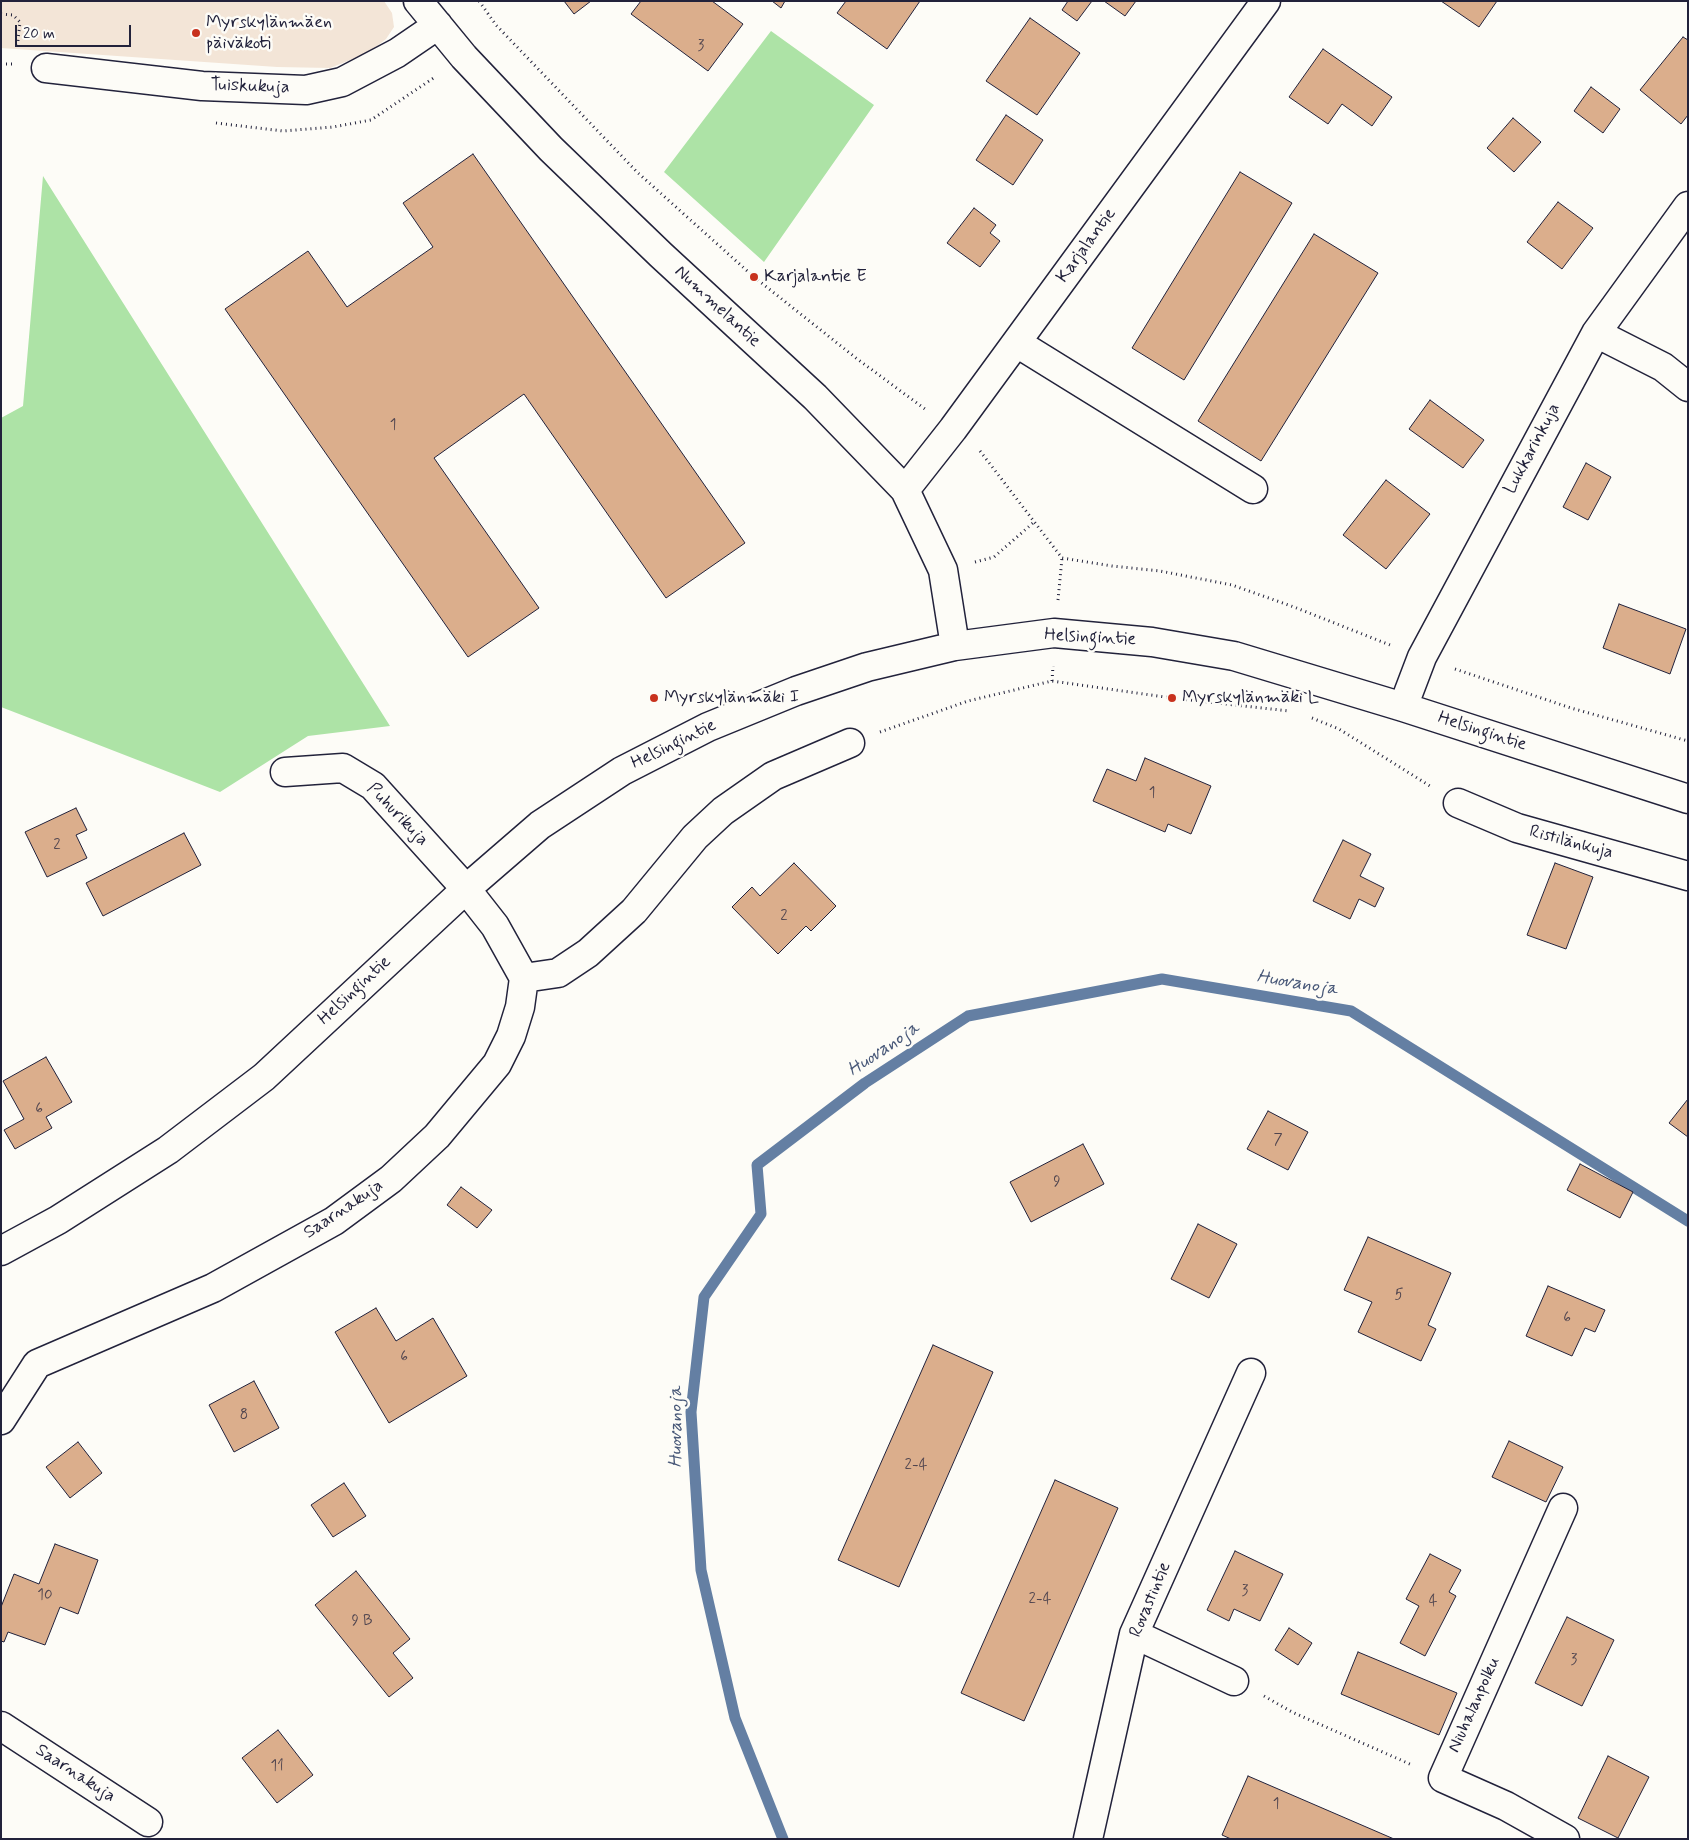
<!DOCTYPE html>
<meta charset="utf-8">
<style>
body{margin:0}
#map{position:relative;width:1689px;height:1840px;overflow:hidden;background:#fdfcf7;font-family:Mynerve,sans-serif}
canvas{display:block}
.frame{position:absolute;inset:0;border:2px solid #22223b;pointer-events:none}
.scale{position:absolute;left:15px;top:25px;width:116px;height:22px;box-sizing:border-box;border:2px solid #22223b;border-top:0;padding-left:6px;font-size:15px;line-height:18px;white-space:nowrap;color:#22223b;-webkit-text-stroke:4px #fdfcf7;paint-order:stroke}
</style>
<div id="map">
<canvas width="1689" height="1840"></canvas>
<div class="frame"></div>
<div class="scale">20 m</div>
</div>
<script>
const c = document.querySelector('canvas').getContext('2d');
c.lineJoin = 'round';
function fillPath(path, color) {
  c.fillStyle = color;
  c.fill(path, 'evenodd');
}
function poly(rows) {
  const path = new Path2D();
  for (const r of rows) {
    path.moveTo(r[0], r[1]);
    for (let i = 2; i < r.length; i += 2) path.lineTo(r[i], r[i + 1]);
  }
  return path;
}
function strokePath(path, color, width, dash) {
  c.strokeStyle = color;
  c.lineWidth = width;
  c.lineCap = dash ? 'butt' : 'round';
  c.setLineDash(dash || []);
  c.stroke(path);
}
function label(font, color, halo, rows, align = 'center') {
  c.font = font + ' Mynerve,sans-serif';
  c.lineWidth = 5;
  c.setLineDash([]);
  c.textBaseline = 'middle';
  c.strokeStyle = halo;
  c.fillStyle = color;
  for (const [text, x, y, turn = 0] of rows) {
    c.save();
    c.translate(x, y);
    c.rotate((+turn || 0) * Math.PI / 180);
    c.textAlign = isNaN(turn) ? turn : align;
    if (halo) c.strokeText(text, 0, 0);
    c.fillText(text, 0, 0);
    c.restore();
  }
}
fillPath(poly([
 [1,1,384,1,392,13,394,27,386,39,368,53,330,68,277,67,1,48]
]), '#f3e5d7');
fillPath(poly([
 [771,31,874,105,764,262,664,172],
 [43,176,390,726,308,736,220,792,1,707,1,418,23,406]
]), '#ade3a6');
strokePath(poly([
 [783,1839,735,1718,701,1570,691,1412,704,1297,761,1214,757,1165,865,1083,968,1016,1162,979,1351,1011,1688,1221]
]), '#647fa3', 11);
const building = poly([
 [564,1,591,1,574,14,564,1],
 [641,1,712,1,743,24,708,71,631,14,641,1],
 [772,1,785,1,781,8,772,1],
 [846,1,920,1,887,49,837,13,846,1],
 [1068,1,1092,1,1077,21,1062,10,1068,1],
 [1104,1,1136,1,1125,16,1104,1],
 [1441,1,1497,1,1479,27,1441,1],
 [1030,18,1080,53,1037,115,986,81,1030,18],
 [1683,37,1688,40,1688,115,1681,124,1640,90,1683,37],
 [1323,49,1392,97,1372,126,1342,104,1328,124,1289,97,1323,49],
 [1591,87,1620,109,1603,133,1574,111,1591,87],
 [1006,115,1043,140,1013,185,976,160,1006,115],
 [1513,118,1541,142,1514,172,1487,148,1513,118],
 [473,154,745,543,666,598,524,394,434,458,539,608,468,657,225,309,308,251,347,307,433,247,403,203,473,154],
 [1240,172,1292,203,1184,380,1132,348,1240,172],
 [1558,202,1593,228,1562,269,1527,242,1558,202],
 [974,208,996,225,990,233,1000,241,980,267,947,243,974,208],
 [1314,234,1378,273,1261,461,1198,421,1314,234],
 [1430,400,1484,440,1463,468,1409,429,1430,400],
 [1586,463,1611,477,1588,520,1563,507,1586,463],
 [1386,480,1430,514,1386,569,1343,535,1386,480],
 [1619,604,1686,629,1670,674,1603,648,1619,604],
 [1145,758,1211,786,1191,834,1168,824,1165,832,1093,801,1107,769,1136,781,1145,758],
 [76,808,87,830,76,835,87,858,47,877,25,832,76,808],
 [184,833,201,865,103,916,86,883,184,833],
 [1343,840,1371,854,1360,876,1384,888,1375,907,1359,899,1350,919,1313,901,1343,840],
 [794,863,836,906,811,931,806,926,778,954,732,907,752,887,760,896,794,863],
 [1555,863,1593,877,1566,949,1527,935,1555,863],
 [46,1057,72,1102,46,1117,52,1128,15,1149,4,1130,24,1119,3,1081,46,1057],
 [1688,1099,1688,1137,1669,1123,1688,1099],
 [1268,1111,1308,1132,1288,1170,1247,1149,1268,1111],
 [1083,1144,1104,1184,1031,1222,1010,1182,1083,1144],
 [1580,1164,1633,1192,1620,1218,1567,1190,1580,1164],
 [461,1187,492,1210,477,1228,447,1205,461,1187],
 [1198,1224,1237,1244,1209,1298,1171,1279,1198,1224],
 [1368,1237,1451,1273,1428,1325,1436,1329,1421,1361,1358,1332,1372,1302,1344,1290,1368,1237],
 [1548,1286,1605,1310,1595,1332,1585,1328,1572,1356,1526,1336,1548,1286],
 [376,1308,396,1341,433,1318,467,1376,389,1423,335,1332,376,1308],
 [933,1345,993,1372,899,1587,838,1560,933,1345],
 [254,1381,279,1428,234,1452,209,1405,254,1381],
 [1509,1441,1563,1467,1546,1502,1492,1477,1509,1441],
 [78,1442,102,1473,70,1498,46,1467,78,1442],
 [1055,1480,1118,1508,1024,1721,961,1693,1055,1480],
 [344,1483,366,1516,333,1537,311,1505,344,1483],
 [55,1544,98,1560,78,1614,60,1607,45,1645,8,1632,4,1642,1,1641,1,1607,14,1574,39,1584,55,1544],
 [1235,1551,1283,1574,1260,1621,1234,1609,1229,1621,1207,1610,1235,1551],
 [1430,1554,1461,1570,1449,1592,1456,1596,1425,1656,1400,1643,1419,1606,1406,1599,1430,1554],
 [356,1571,410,1639,393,1653,413,1678,389,1697,315,1605,356,1571],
 [1567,1617,1614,1640,1582,1706,1535,1683,1567,1617],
 [1289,1628,1312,1643,1298,1665,1275,1650,1289,1628],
 [1358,1652,1457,1693,1439,1735,1341,1694,1358,1652],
 [278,1730,313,1775,277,1803,242,1758,278,1730],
 [1608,1756,1649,1777,1618,1838,1578,1818,1608,1756],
 [1248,1776,1394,1839,1231,1839,1222,1835,1248,1776]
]);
fillPath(building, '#dbae8c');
strokePath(building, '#22223b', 1);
const minor = poly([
 [418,1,464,57,551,149,661,255,815,397,905,490,943,570,955,646],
 [46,68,202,86,306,90,342,82,397,53,438,25],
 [1596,333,1663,367,1688,387],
 [1017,343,1253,489],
 [905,490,953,429,1266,1],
 [1403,707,1422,657,1596,333,1688,206],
 [1458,803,1517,828,1688,876],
 [524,978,558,973,588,953,634,911,695,837,723,811,773,776,850,743],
 [1,1251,58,1220,168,1150,264,1077,466,889,540,825,622,771,708,727,796,691,867,667,955,646,1054,633,1152,642,1234,656,1403,707,1688,799],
 [1,1420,37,1364,213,1288,334,1221,391,1179,437,1136,497,1064,511,1036,520,1007,524,978,495,926,466,889,373,786,343,768,285,772],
 [1563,1508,1443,1778,1506,1806,1565,1839],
 [1134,1634,1234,1681],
 [1,1726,148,1822],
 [1088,1839,1134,1634,1251,1373]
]);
strokePath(minor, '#22223b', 31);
strokePath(poly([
 [479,1,496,25,637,172,754,277,856,358,925,409],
 [1,14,13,15,20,22,17,49],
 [1,64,13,64],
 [216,123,283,131,333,127,371,120,435,77],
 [980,451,1062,558,1112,566,1160,571,1232,585,1294,607,1390,645],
 [975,562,994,557,1033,523],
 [1058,600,1062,558],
 [1455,669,1571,708,1688,741],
 [1052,681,1053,666],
 [1312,718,1339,729,1430,786],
 [880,732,968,701,1052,681,1172,698,1289,711],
 [1264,1696,1292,1712,1412,1765]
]), '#22223b', 3, [1, 4]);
strokePath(minor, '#fdfcf7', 28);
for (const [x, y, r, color] of [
 [196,33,5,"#c8321e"],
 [754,277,5,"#c8321e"],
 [654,698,5,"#c8321e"],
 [1172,698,5,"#c8321e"]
]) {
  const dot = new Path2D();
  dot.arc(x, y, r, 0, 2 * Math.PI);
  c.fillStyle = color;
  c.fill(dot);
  strokePath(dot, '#fdfcf7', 2);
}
label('15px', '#50454f', null, [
 ["3",701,47],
 ["1",393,426],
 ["1",1152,794],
 ["2",57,846],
 ["2",784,917],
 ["6",39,1110],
 ["7",1278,1141],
 ["9",1057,1183],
 ["5",1399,1296],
 ["6",1567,1319],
 ["6",404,1358],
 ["8",244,1416],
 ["2-4",916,1466],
 ["3",1245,1592],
 ["10",45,1596],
 ["2-4",1040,1600],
 ["4",1433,1602],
 ["9 B",362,1622],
 ["3",1574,1661],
 ["11",277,1767],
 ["1",1276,1805]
]);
label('18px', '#22223b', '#fdfcf7', [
 ["Myrskylänmäen",206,23],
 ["päiväkoti",206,44],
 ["Karjalantie E",764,277],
 ["Myrskylänmäki I",664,698],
 ["Myrskylänmäki L",1182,698]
], 'left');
label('18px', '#22223b', '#fdfcf7', [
 ["Tuiskukuja",250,87,2],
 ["Karjalantie",1087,246,-54],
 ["Nummelantie",717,307,43],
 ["Lukkarinkuja",1533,449,-62],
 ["Helsingintie",1090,638,3],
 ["Helsingintie",1482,732,18],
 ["Helsingintie",674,745,-26],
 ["Puhurikuja",397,815,46],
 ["Ristilänkuja",1571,843,15],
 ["Helsingintie",355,991,-43],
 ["Saarnakuja",344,1210,-34],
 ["Rovastintie",1151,1600,-67],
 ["Niuhalanpolku",1475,1705,-66],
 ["Saarnakuja",75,1774,33]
]);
label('italic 19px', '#485878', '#fdfcf7', [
 ["Huovanoja",1297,984,9],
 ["Huovanoja",884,1050,-34],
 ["Huovanoja",677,1427,-90]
]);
</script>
